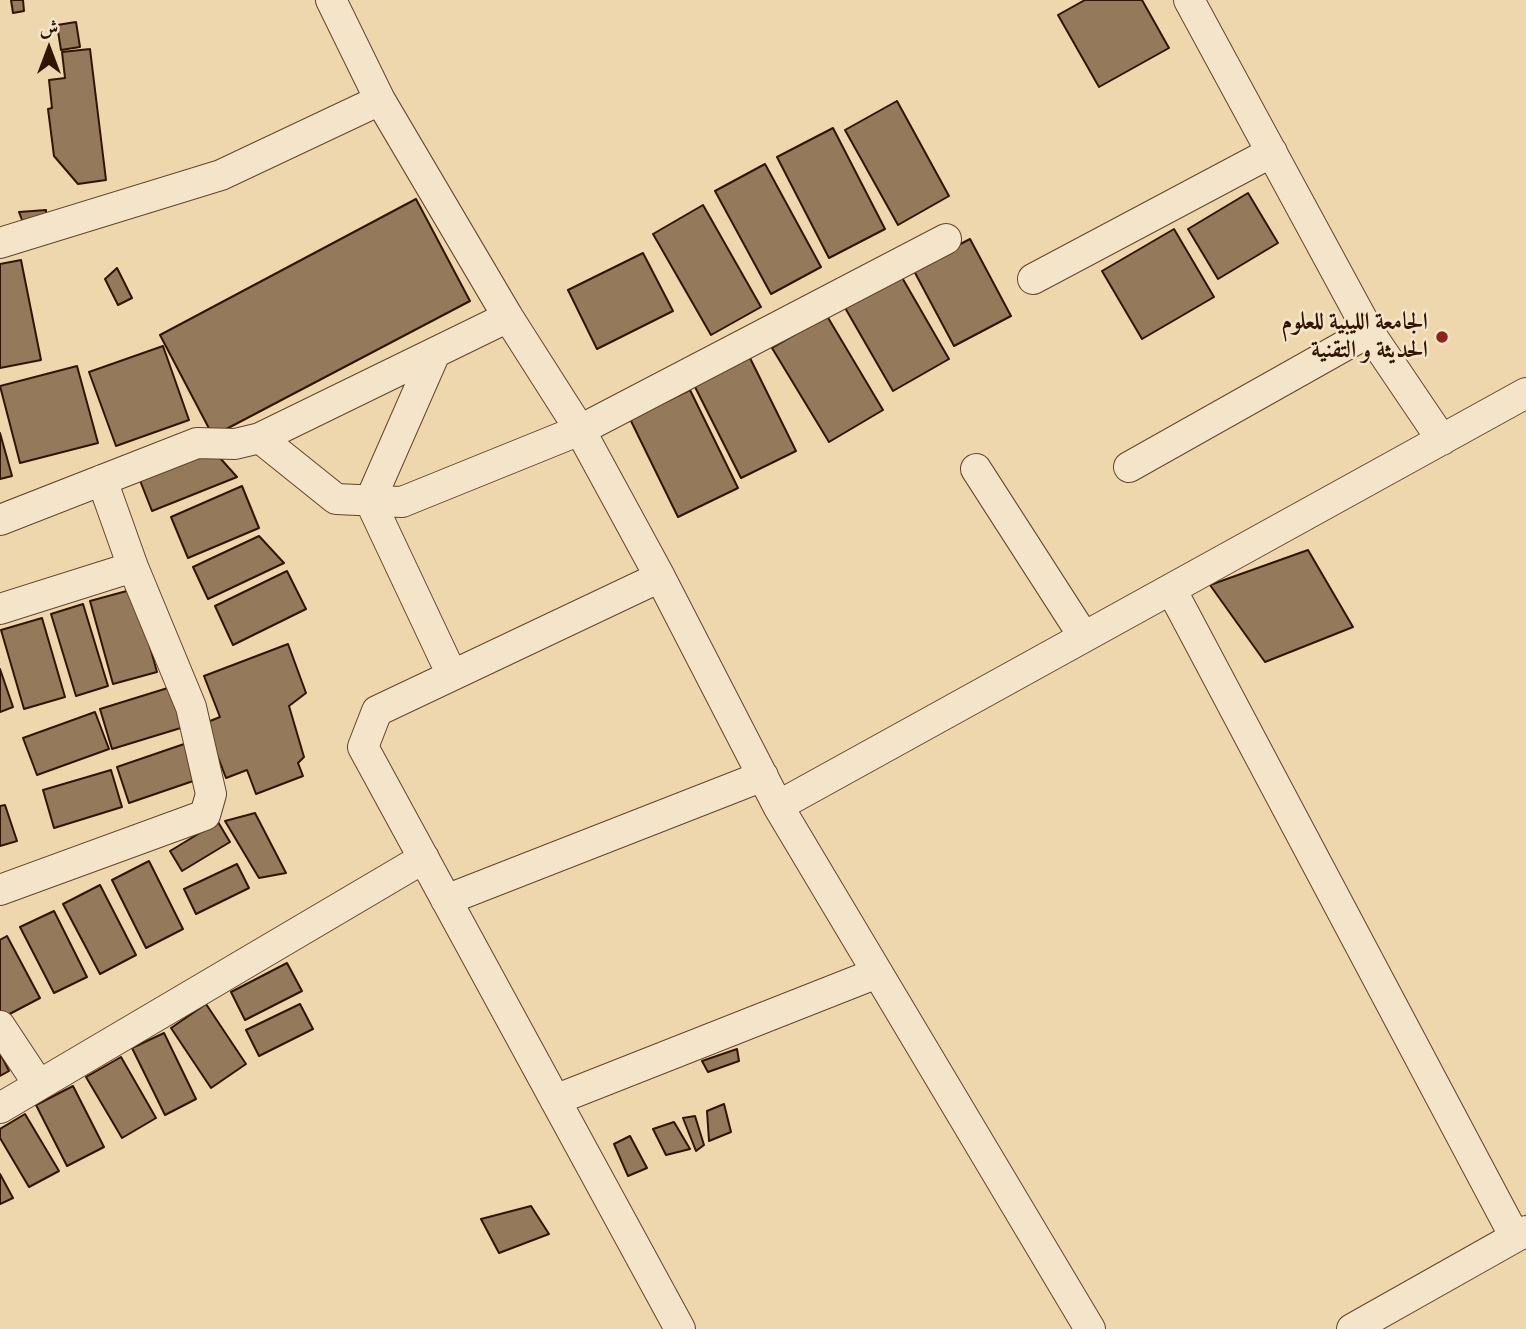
<!DOCTYPE html>
<meta charset="utf-8">
<style>
body{margin:0}
#map{position:relative;width:1526px;height:1329px;overflow:hidden;background:#eed6ad;font-family:"IM FELL French Canon",Amiri,serif}
canvas{display:block}
.north{position:absolute;left:14px;top:14px;width:70px;height:70px;-webkit-text-stroke:5px #f4e4ca;paint-order:stroke;rotate:0deg;font-size:19px;font-weight:700;line-height:28px;text-align:center;color:#321500}
.north::after{content:'';display:block;margin:auto;width:24px;height:32px;background:#321500;clip-path:polygon(50% 0,100% 100%,50% 72%,0 100%)}
</style>
<div id="map">
<canvas width="1526" height="1329"></canvas>
<div class="north">ش</div>
</div>
<script>
const c = document.querySelector('canvas').getContext('2d');
c.lineJoin = 'round';
function fillPath(path, color) {
  c.fillStyle = color;
  c.fill(path, 'evenodd');
}
function poly(rows) {
  const path = new Path2D();
  for (const r of rows) {
    path.moveTo(r[0], r[1]);
    for (let i = 2; i < r.length; i += 2) path.lineTo(r[i], r[i + 1]);
  }
  return path;
}
function strokePath(path, color, width, dash) {
  c.strokeStyle = color;
  c.lineWidth = width;
  c.lineCap = dash ? 'butt' : 'round';
  c.setLineDash(dash || []);
  c.stroke(path);
}
function label(font, color, halo, rows, align = 'center') {
  c.font = font + ' "IM FELL French Canon",Amiri,serif';
  c.lineWidth = 5;
  c.setLineDash([]);
  c.textBaseline = 'middle';
  c.strokeStyle = halo;
  c.fillStyle = color;
  for (const [text, x, y, turn = 0] of rows) {
    c.save();
    c.translate(x, y);
    c.rotate((+turn || 0) * Math.PI / 180);
    c.textAlign = isNaN(turn) ? turn : align;
    if (halo) c.strokeText(text, 0, 0);
    c.fillText(text, 0, 0);
    c.restore();
  }
}
const building = poly([
 [11,0,23,0,24,11,13,13,11,0],
 [1085,0,1142,0,1169,48,1099,87,1058,15,1085,0],
 [76,22,80,47,61,50,57,25,76,22],
 [90,49,106,180,78,184,54,156,48,109,52,108,49,80,65,78,62,52,90,49],
 [897,101,949,196,898,225,845,130,897,101],
 [833,128,885,229,829,258,777,157,833,128],
 [765,164,821,267,771,294,715,191,765,164],
 [1248,193,1278,243,1218,279,1188,229,1248,193],
 [416,199,470,301,213,436,160,335,416,199],
 [703,205,761,307,711,335,653,234,703,205],
 [46,210,46,220,25,228,19,212,46,210],
 [1174,229,1214,297,1142,339,1102,271,1174,229],
 [970,239,1011,316,954,346,913,269,970,239],
 [643,253,673,311,597,349,568,290,643,253],
 [21,260,41,360,0,368,0,264,21,260],
 [117,268,132,298,118,305,105,279,117,268],
 [900,274,949,359,893,391,844,306,900,274],
 [827,316,883,410,829,442,772,348,827,316],
 [163,346,189,420,116,446,89,372,163,346],
 [749,356,796,451,741,478,693,383,749,356],
 [77,366,98,443,20,463,0,386,77,366],
 [690,390,738,488,678,517,630,419,690,390],
 [0,433,12,476,0,479,0,433],
 [212,449,237,477,152,511,139,478,212,449],
 [242,486,259,528,188,558,171,517,242,486],
 [259,536,284,563,208,599,193,567,259,536],
 [1308,550,1353,627,1265,662,1210,585,1308,550],
 [287,571,306,609,233,645,215,606,287,571],
 [134,589,157,672,113,684,90,601,134,589],
 [83,604,108,686,76,696,51,614,83,604],
 [42,618,65,697,24,709,1,630,42,618],
 [288,644,306,693,289,706,304,757,298,763,303,776,256,794,247,770,226,778,205,723,220,717,204,676,288,644],
 [0,669,13,707,0,712,0,669],
 [171,687,184,727,112,749,100,709,171,687],
 [95,712,109,749,37,775,23,738,95,712],
 [187,743,199,779,129,803,117,767,187,743],
 [111,770,122,807,54,828,43,790,111,770],
 [5,805,17,841,0,846,0,806,5,805],
 [255,813,286,873,259,878,225,821,255,813],
 [218,822,230,842,182,871,170,851,218,822],
 [149,861,183,929,146,948,112,880,149,861],
 [237,864,249,888,196,914,184,889,237,864],
 [100,885,136,955,100,974,63,904,100,885],
 [54,911,87,977,54,993,20,927,54,911],
 [7,936,40,998,2,1018,0,1013,0,940,7,936],
 [287,963,302,991,245,1020,231,992,287,963],
 [206,1004,246,1064,211,1088,171,1028,206,1004],
 [300,1004,313,1029,259,1056,246,1030,300,1004],
 [164,1033,196,1099,165,1115,132,1048,164,1033],
 [737,1049,739,1061,708,1072,702,1061,737,1049],
 [0,1053,9,1071,0,1076,0,1053],
 [121,1057,156,1118,122,1138,86,1077,121,1057],
 [73,1086,104,1147,67,1166,36,1105,73,1086],
 [724,1104,731,1132,709,1141,707,1111,724,1104],
 [25,1114,59,1171,29,1187,0,1138,0,1129,25,1114],
 [695,1116,704,1145,696,1151,683,1118,695,1116],
 [674,1122,690,1149,666,1155,653,1129,674,1122],
 [630,1136,647,1168,628,1176,614,1144,630,1136],
 [0,1174,13,1198,0,1204,0,1174],
 [531,1206,549,1234,499,1253,481,1219,531,1206]
]);
fillPath(building, '#94795a');
strokePath(building, '#321500', 2);
const minor = poly([
 [331,0,380,100,508,317,580,430,660,577,778,806,1090,1329],
 [1189,0,1369,332,1442,440],
 [0,243,221,175,380,100],
 [1033,279,1272,152],
 [435,353,370,501,452,675],
 [260,438,336,499,402,502,580,430,946,239],
 [1129,467,1369,332],
 [976,469,1084,637],
 [0,520,197,443,235,444,260,438,508,317],
 [660,577,377,711,363,747,680,1329],
 [1171,589,1515,1237],
 [0,609,133,567],
 [778,806,1526,393],
 [0,890,205,815,211,794,191,707,133,567,102,480],
 [446,900,763,776],
 [0,1026,39,1085],
 [555,1100,877,973],
 [0,1108,424,858],
 [1352,1329,1526,1231]
]);
strokePath(minor, '#61452b', 32);
strokePath(minor, '#f4e4ca', 30);
for (const [x, y, r, color] of [
 [1442,337,7,"#8f2418"]
]) {
  const dot = new Path2D();
  dot.arc(x, y, r, 0, 2 * Math.PI);
  c.fillStyle = color;
  c.fill(dot);
  strokePath(dot, '#f4e4ca', 2.5);
}
label('bold 24px', '#321500', '#f4e4ca', [
 ["الجامعة الليبية للعلوم",1428,323],
 ["الحديثة و التقنية",1428,351]
], 'right');
</script>
